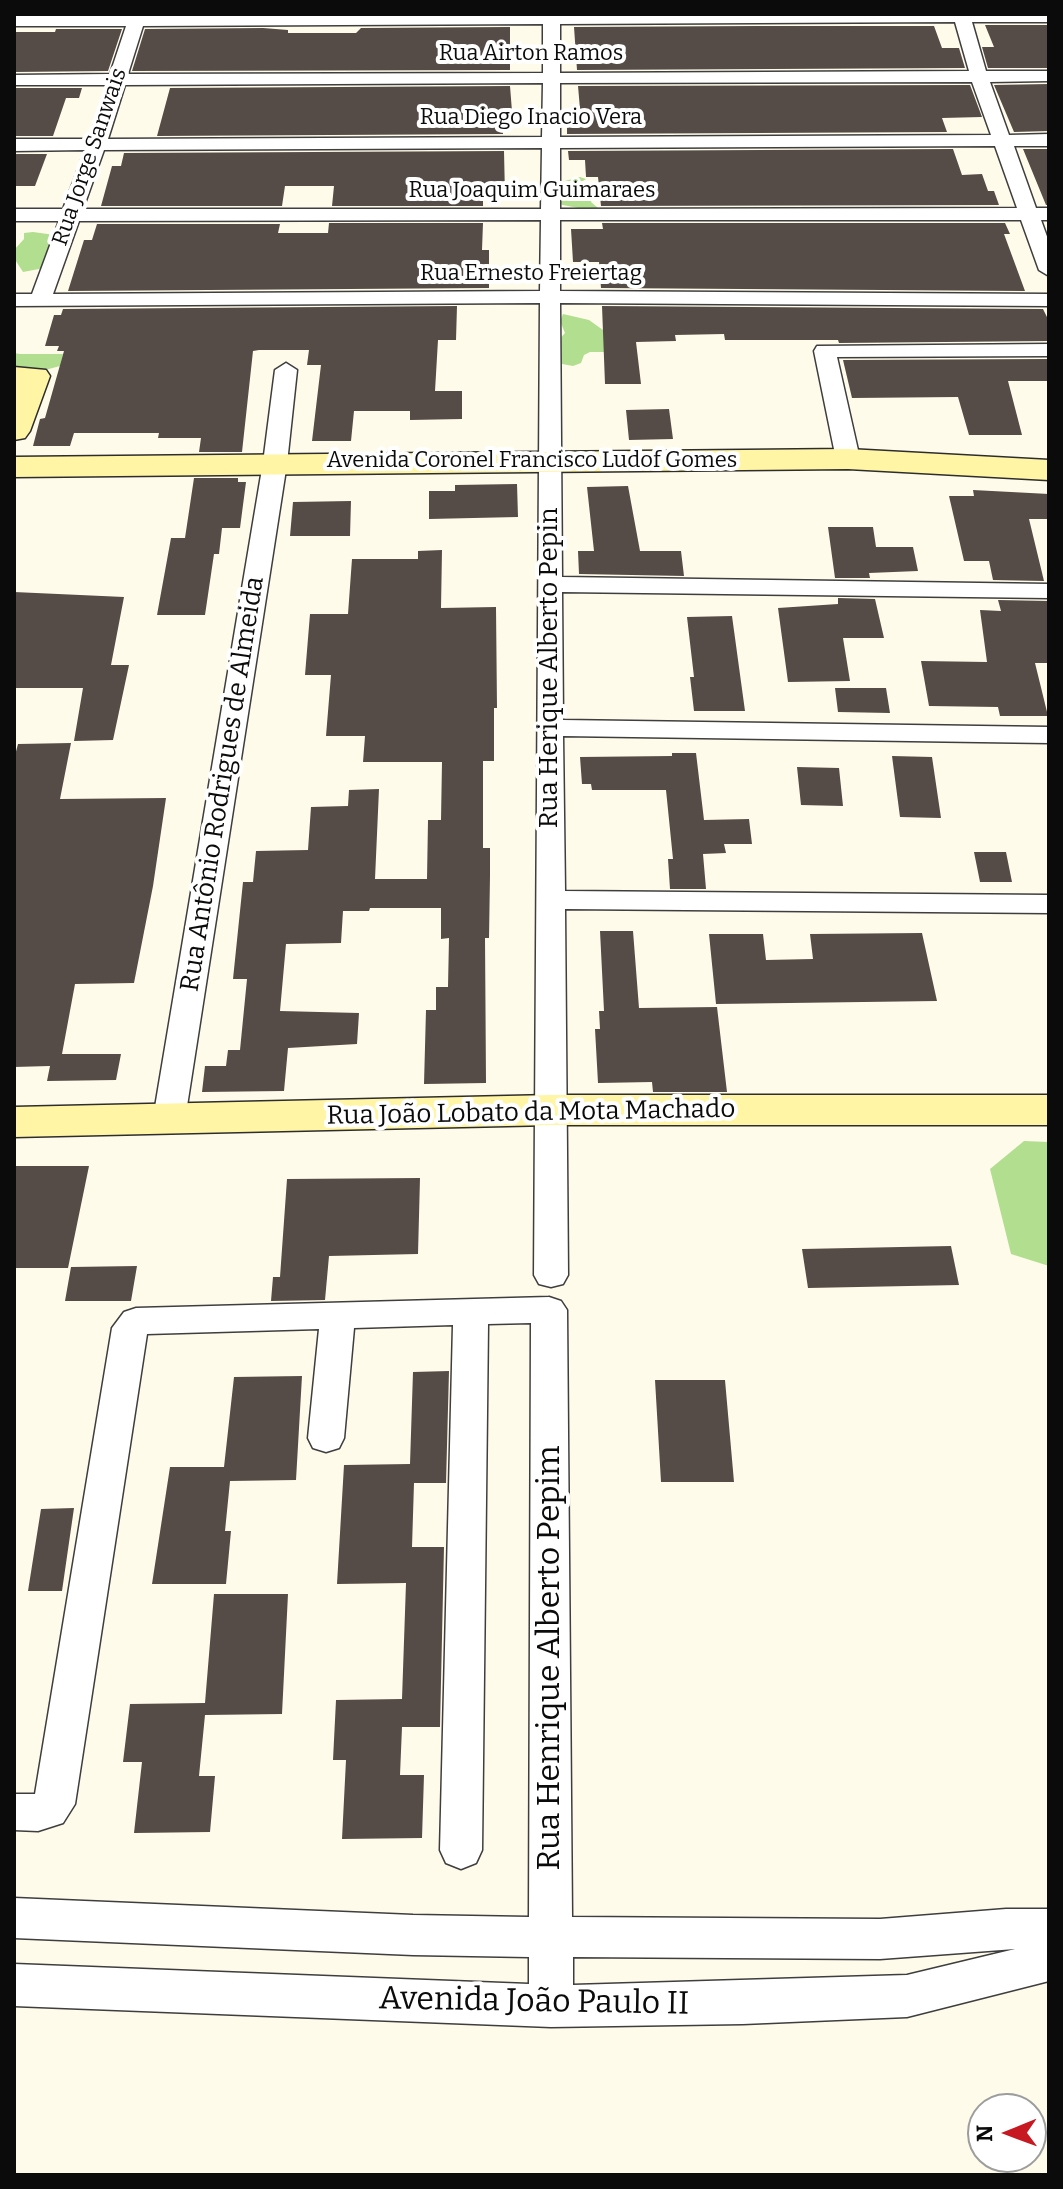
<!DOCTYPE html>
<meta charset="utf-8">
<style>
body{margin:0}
#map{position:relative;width:1063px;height:2189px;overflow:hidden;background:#fffbea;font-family:Bitter,serif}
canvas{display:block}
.frame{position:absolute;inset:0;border:16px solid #0b0b0b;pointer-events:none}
.north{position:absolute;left:967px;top:2093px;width:80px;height:80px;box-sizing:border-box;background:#fff;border:2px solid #9d9d9d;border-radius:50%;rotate:269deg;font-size:22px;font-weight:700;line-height:32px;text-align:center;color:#0b0b0b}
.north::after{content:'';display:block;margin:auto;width:28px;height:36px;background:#c61921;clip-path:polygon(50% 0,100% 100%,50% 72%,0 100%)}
</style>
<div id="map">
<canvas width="1063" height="2189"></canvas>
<div class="frame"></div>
<div class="north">N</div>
</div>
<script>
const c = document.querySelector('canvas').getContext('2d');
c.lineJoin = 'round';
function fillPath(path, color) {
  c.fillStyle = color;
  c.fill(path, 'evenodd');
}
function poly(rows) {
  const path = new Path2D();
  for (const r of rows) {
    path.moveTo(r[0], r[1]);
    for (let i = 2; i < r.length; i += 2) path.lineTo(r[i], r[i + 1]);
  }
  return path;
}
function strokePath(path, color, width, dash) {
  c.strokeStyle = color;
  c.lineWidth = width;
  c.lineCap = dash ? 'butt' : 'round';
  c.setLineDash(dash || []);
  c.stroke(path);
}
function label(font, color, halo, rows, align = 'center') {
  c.font = font + ' Bitter,serif';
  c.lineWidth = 8;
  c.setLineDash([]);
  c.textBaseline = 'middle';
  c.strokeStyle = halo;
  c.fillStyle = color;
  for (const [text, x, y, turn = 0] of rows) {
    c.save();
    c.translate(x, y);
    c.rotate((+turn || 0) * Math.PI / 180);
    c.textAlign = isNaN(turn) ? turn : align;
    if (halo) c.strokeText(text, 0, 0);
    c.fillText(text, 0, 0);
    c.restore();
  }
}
fillPath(poly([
 [580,177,586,179,578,184,579,188,594,193,591,202,598,208,593,211,558,204,556,188,561,182],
 [33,232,55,235,44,268,23,272,14,258,14,250,24,239,24,233],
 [563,314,589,320,603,330,608,352,590,352,584,355,581,363,573,366,557,363,556,343,565,333,560,321],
 [14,353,20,354,63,354,60,366,45,370,14,370],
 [1024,1141,1049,1142,1049,1266,1011,1254,990,1169]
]), '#b2de8f');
fillPath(poly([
 [985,25,1049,25,1049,68,988,68,982,47,994,47],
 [757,26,934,26,942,48,959,48,965,68,577,70,574,27],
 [510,27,510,70,132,71,145,29,263,28,288,30,288,33,356,33,361,28],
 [56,29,122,29,108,71,14,72,14,32,55,32],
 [1049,84,1049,131,1014,132,994,85],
 [970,85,982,117,942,118,947,132,567,134,567,109,580,109,578,86],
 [510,86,513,124,503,124,503,134,157,136,170,88],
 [14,88,82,88,79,98,66,98,53,136,14,136],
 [953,149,962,175,982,174,988,191,994,191,999,205,601,206,598,177,586,177,585,160,569,160,568,151],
 [1023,149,1049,149,1049,205,1046,205],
 [504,151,505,196,483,196,483,206,332,206,334,186,285,186,282,206,101,206,112,166,121,166,124,153],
 [14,154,47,154,35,186,14,186],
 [329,223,483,223,482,250,489,250,489,288,68,291,84,240,92,240,97,224,280,224,278,233,328,233],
 [602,223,1005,223,1010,234,1004,234,1025,291,601,288,599,262,573,262,571,229,603,229],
 [457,306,456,340,438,340,435,391,462,391,462,419,410,420,410,411,354,411,351,441,312,441,321,365,307,365,309,350,259,350,253,351,242,452,199,452,201,438,158,438,159,433,74,433,70,446,33,446,40,419,45,418,64,351,57,351,59,346,45,346,54,315,61,315,63,309],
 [602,306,1043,309,1049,321,1049,341,839,343,838,340,725,340,724,334,675,335,676,341,636,342,641,384,605,384],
 [1049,359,1049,381,1008,381,1022,435,969,435,958,397,852,398,843,360],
 [669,409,673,439,629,440,626,410],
 [194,478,238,478,238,482,246,482,240,528,222,528,219,554,214,554,205,615,157,615,171,538,185,538],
 [517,484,518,517,429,519,429,491,455,491,455,485],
 [628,486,640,551,681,551,684,576,579,574,578,551,594,551,587,487],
 [973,490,1049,494,1049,519,1029,519,1044,581,993,580,989,561,964,561,949,496,974,496],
 [351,501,350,536,290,536,293,502],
 [828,527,873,527,876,547,913,547,918,571,869,573,870,578,835,578],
 [442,550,441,608,496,607,497,708,494,708,494,761,483,761,483,848,490,848,490,876,489,938,485,938,486,1083,424,1084,426,1010,436,1010,436,987,448,987,449,938,441,939,441,908,370,908,369,911,343,911,341,943,286,944,280,1011,359,1013,357,1044,288,1048,284,1091,202,1092,205,1066,226,1066,228,1050,240,1050,247,979,233,979,243,882,253,882,256,851,308,850,311,807,348,806,349,790,379,789,375,879,427,879,428,820,441,820,442,762,363,762,365,736,326,736,331,675,305,675,310,614,348,614,352,559,418,559,418,551],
 [14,592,124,597,111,665,129,665,113,740,74,741,83,688,14,688],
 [838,598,875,599,884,638,843,638,850,681,788,682,778,608,838,604],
 [998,600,1049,601,1049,663,1035,663,1048,716,1000,716,998,707,929,706,921,661,987,662,980,610,1001,611],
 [732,616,745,711,694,711,690,677,694,677,687,617],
 [835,688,886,688,890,713,838,712],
 [71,743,60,799,166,798,153,886,134,983,75,984,62,1054,121,1054,116,1080,47,1081,50,1066,14,1067,14,759,18,744],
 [672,753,696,753,704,820,749,819,752,844,724,844,726,853,703,854,706,889,670,889,668,859,673,859,666,790,592,790,591,784,582,784,580,757,672,756],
 [892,756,932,757,941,818,900,817],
 [797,767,839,768,843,806,801,805],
 [974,852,1006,852,1012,882,980,882],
 [600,931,633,931,639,1008,717,1007,727,1092,653,1092,652,1082,598,1083,595,1029,600,1029,599,1011,604,1011],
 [922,933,937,1001,716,1004,709,934,763,934,766,960,813,959,810,934],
 [14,1166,89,1166,68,1268,14,1268],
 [420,1178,418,1254,329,1256,325,1300,271,1301,273,1277,280,1277,287,1179],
 [951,1246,959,1285,808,1288,802,1249],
 [137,1266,131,1301,65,1301,71,1267],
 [449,1371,446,1483,414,1483,412,1547,444,1547,440,1727,402,1727,400,1775,424,1775,422,1838,342,1839,346,1760,333,1760,336,1700,402,1699,406,1583,337,1584,344,1465,410,1464,413,1372],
 [302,1376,296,1480,230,1481,225,1531,231,1531,226,1584,152,1584,170,1467,224,1467,234,1377],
 [655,1380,725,1380,734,1482,661,1482],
 [74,1508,62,1591,28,1591,41,1509],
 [214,1594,288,1594,282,1714,205,1715,199,1776,215,1776,210,1832,134,1833,142,1762,123,1762,130,1704,205,1703]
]), '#554c47');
const street = poly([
 [130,14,1049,14,1049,22,972,22,986,71,1049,71,1049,81,990,82,1009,135,1049,134,1049,146,1014,146,1036,208,1049,208,1049,220,1041,220,1049,242,1049,276,1039,270,1021,220,560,220,560,291,1049,294,1049,306,560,303,562,577,1049,584,1049,598,562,592,563,720,1049,727,1049,743,563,736,565,891,1049,895,1049,913,565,909,568,1275,563,1284,551,1287,539,1284,534,1275,540,303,14,306,14,294,32,294,59,221,14,221,14,209,63,209,85,150,14,151,14,139,89,139,107,85,14,85,14,75,110,74,126,26,14,26,14,16,130,14],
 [955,22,969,71,560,73,560,24,955,22],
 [543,24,543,73,128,74,143,26,543,24],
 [972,82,991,135,560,137,560,83,972,82],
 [543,83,542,137,108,139,125,85,543,83],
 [995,146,1017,208,560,209,560,148,995,146],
 [542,148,541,209,83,209,104,150,542,148],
 [541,220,540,291,53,294,79,221,541,220],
 [1049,344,1049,356,837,357,860,459,856,464,848,466,840,464,836,459,814,351,817,346,1049,344],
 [286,363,297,370,287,463,185,1119,180,1127,169,1130,158,1127,153,1119,263,463,275,370,286,363],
 [549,1297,561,1301,567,1310,572,1917,880,1919,1006,1909,1049,1909,1049,1981,907,2017,743,2024,551,2027,14,2006,14,1964,529,1984,529,1957,413,1955,14,1938,14,1898,413,1915,529,1917,531,1323,488,1324,482,1850,476,1863,461,1869,446,1863,440,1850,453,1325,354,1328,344,1438,339,1448,326,1452,313,1448,308,1438,319,1329,147,1334,75,1804,63,1823,38,1831,14,1830,14,1794,35,1794,112,1328,124,1312,136,1308,549,1297],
 [1015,1949,907,1975,573,1985,573,1957,880,1959,1015,1949]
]);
const secondary = poly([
 [14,367,46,370,50,376,30,431,25,438,14,440,14,367],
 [848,449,1049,460,1049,480,848,469,14,477,14,457,848,449],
 [552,1095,1049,1095,1049,1125,552,1125,14,1137,14,1107,552,1095]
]);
strokePath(street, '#3e3e3e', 3);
strokePath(secondary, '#2d2d2d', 3);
fillPath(street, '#fff');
fillPath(secondary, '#fff5a5');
label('22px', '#0b0b0b', '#fff', [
 ["Rua Airton Ramos",531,54],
 ["Rua Diego Inacio Vera",531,118],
 ["Rua Jorge Sanwais",90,157,-71],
 ["Rua Joaquim Guimaraes",532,191],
 ["Rua Ernesto Freiertag",531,274],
 ["Avenida Coronel Francisco Ludof Gomes",532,461]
]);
label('26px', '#0b0b0b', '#fff', [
 ["Rua Herique Alberto Pepin",550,668,-90],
 ["Rua Antônio Rodrigues de Almeida",223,784,-81],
 ["Rua João Lobato da Mota Machado",531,1113,-1]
]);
label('32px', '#0b0b0b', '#fff', [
 ["Rua Henrique Alberto Pepim",550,1658,-90],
 ["Avenida João Paulo II",534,2002,1]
]);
</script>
